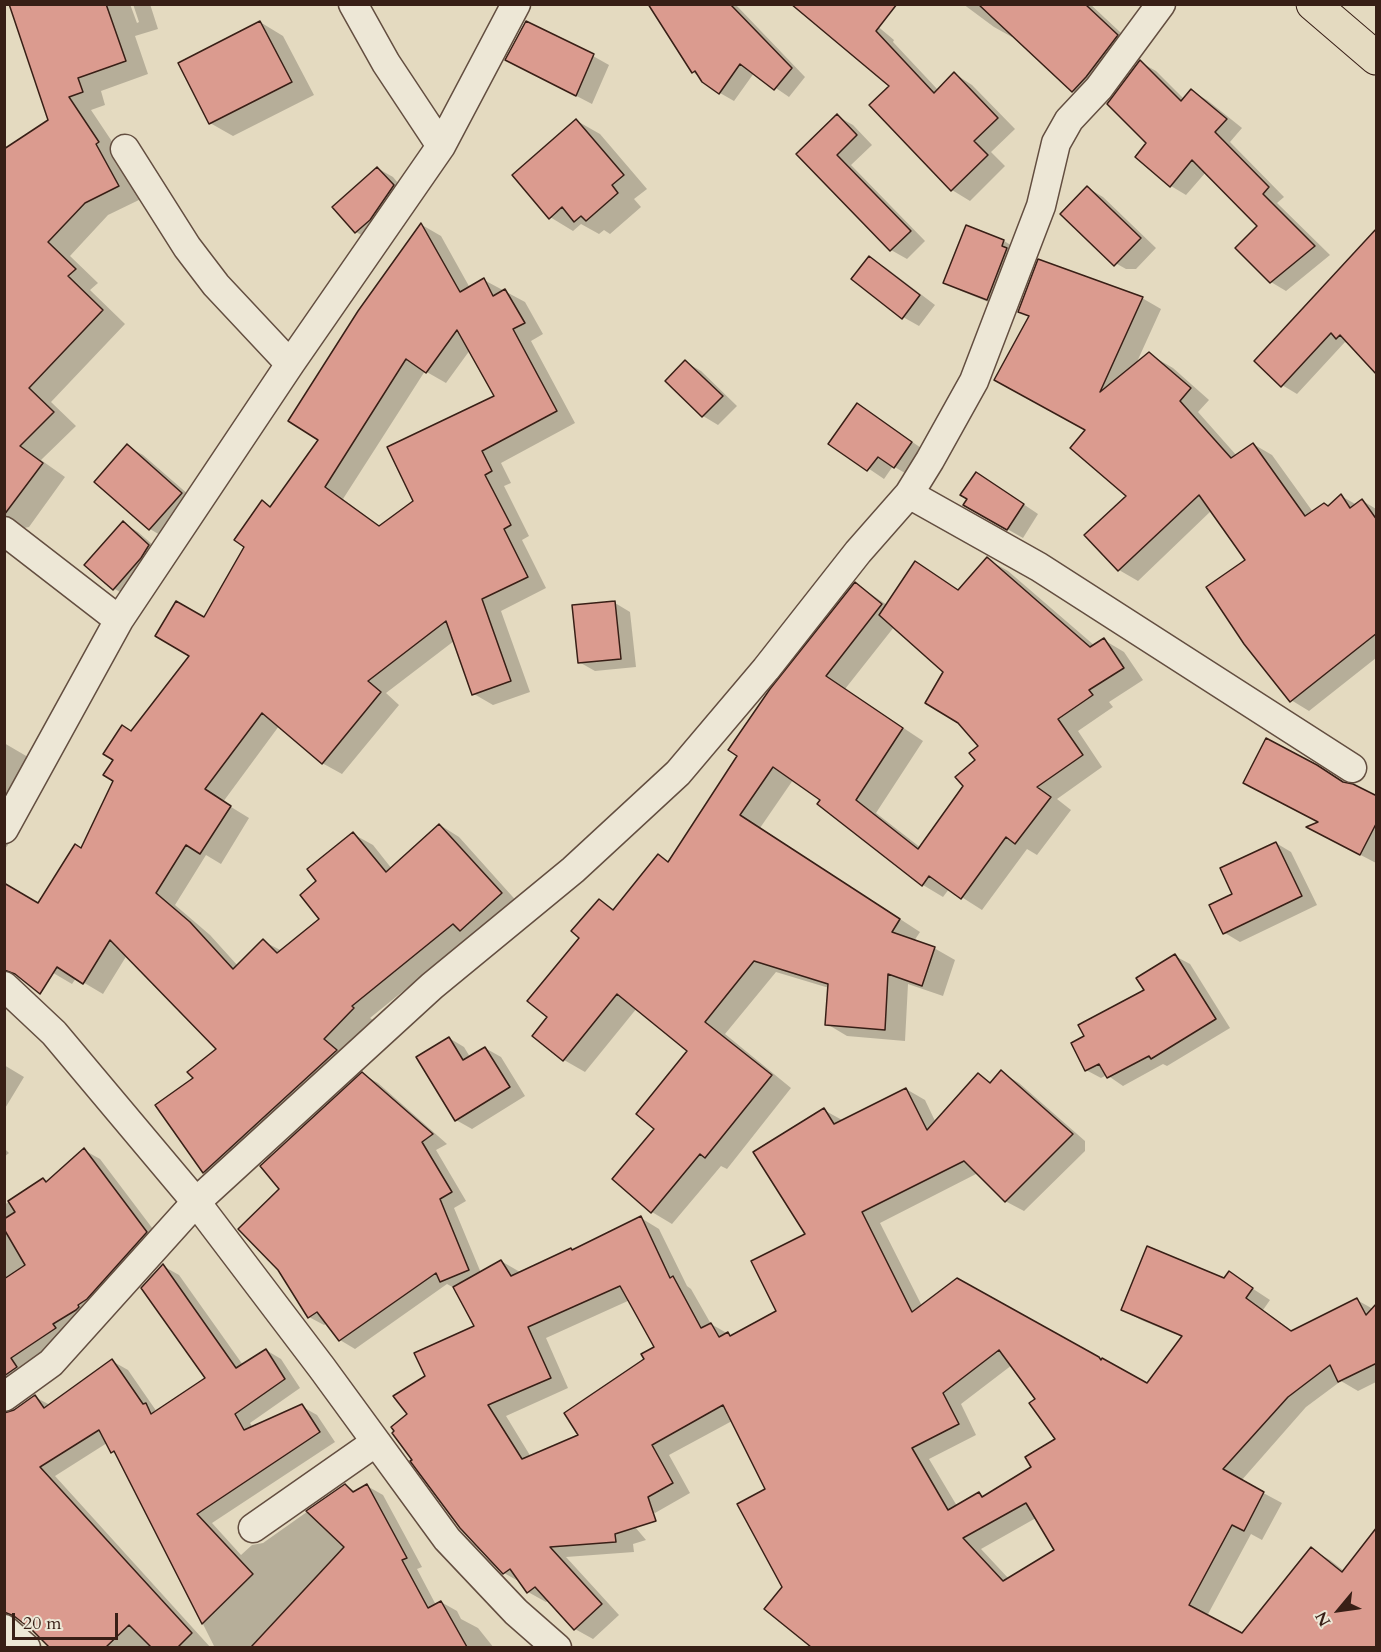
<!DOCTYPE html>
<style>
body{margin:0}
#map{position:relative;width:1381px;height:1652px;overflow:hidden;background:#e4dac0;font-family:Cardo,serif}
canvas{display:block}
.frame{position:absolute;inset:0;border:6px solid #381f16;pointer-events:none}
.north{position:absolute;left:1309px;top:1580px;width:60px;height:60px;-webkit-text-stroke:4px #ede7d6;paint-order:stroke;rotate:241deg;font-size:16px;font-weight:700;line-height:24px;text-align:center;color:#381f16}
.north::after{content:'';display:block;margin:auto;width:21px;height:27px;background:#381f16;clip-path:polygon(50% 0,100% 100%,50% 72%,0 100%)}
.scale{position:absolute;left:12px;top:1613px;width:106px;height:27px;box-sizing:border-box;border:3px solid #381f16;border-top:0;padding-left:8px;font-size:18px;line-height:21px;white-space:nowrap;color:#381f16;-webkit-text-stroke:4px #ede7d6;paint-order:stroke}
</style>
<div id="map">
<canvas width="1381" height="1652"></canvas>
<div class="frame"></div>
<div class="north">N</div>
<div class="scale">20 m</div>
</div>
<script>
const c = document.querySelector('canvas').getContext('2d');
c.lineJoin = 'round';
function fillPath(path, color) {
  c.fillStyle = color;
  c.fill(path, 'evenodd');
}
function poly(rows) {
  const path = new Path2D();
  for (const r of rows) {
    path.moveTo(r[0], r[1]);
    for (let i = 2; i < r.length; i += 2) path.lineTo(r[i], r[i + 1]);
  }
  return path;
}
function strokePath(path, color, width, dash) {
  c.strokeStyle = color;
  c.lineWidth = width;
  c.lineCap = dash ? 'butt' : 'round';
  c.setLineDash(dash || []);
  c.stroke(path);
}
fillPath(poly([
 [11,4,130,4,137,23,139,22,133,4,150,4,158,29,135,36,148,74,101,91,105,105,91,110,121,155,141,199,108,215,70,256,98,283,90,290,125,324,51,402,76,426,41,460,65,477,29,527,20,529,4,520,4,151,50,120],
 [700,4,735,4,805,77,789,97,754,73,734,101,720,93,693,72],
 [851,4,894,40,893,42,938,90,955,74,972,85,1015,129,991,152,1005,166,970,201,952,190,872,105,892,86],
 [963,4,1090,4,1135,46,1091,101,1073,91,1013,35,1012,37,994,27],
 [260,22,283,36,314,95,233,136,210,123],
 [593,56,609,65,592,104,507,60],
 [1140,62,1156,71,1184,99,1191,91,1207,100,1242,128,1230,142,1284,197,1277,203,1330,255,1286,291,1271,282,1259,226,1206,172,1186,195,1171,186,1137,157,1148,143],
 [837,116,853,125,872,145,851,165,925,241,907,259,891,250,798,154],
 [577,121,600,134,647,189,634,199,641,207,610,234,604,230,599,234,581,224,573,231,550,217],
 [377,168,393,177,408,195,372,241,356,232],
 [1088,188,1103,197,1156,248,1136,269,1126,269,1110,260],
 [422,225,441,236,470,288,484,280,525,302,543,334,531,341,575,423,501,463,511,483,504,486,529,536,522,540,546,588,501,611,530,692,493,705,474,694,454,641,386,693,399,705,342,774,322,763,279,726,223,802,249,818,221,864,206,855,175,905,210,935,238,966,263,941,282,951,322,919,319,881,353,834,373,845,392,869,440,825,459,837,520,905,471,936,370,1018,373,1020,342,1051,223,1184,204,1172,157,1105,195,1079,218,1049,127,955,103,994,76,978,72,984,4,944,82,850,115,781,132,733,191,655,205,619,246,547,262,502,272,508,321,440],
 [470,350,496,397,414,501,381,527,343,499,425,371,446,383],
 [967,227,1004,241,1019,250,1003,308,961,291,945,282],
 [1376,247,1352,346,1345,342,1297,394,1282,385],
 [869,258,885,267,935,305,919,326,903,317,853,278],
 [1039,261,1142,298,1161,309,1136,364,1154,357,1173,368,1209,400,1198,412,1237,456,1253,444,1272,455,1313,512,1329,508,1341,496,1357,505,1363,501,1376,509,1376,658,1309,711,1291,700,1247,560,1212,510,1138,581,1119,570,1086,535,1128,495,1087,430,1030,317,1020,311],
 [685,362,701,371,737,406,718,425,703,416],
 [858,405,927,452,910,476,893,466,884,479,831,443],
 [127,446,143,455,197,502,165,538,150,529,96,482],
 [992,483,1038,514,1023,538,965,505],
 [123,523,138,532,161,552,129,597,113,588],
 [987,559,1008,571,1095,646,1104,640,1124,652,1143,680,1109,702,1113,707,1078,731,1102,767,1057,799,1071,810,1037,855,1027,849,982,910,949,889,943,897,923,885,822,800,793,780,760,828,920,932,914,941,934,948,955,960,943,996,908,984,905,1041,847,1036,827,1024,829,988,776,972,725,1034,791,1088,727,1169,721,1166,672,1224,652,1212,656,1129,689,1051,637,1008,585,1072,564,1060,534,1036,549,1017,581,937,599,901,615,910,659,856,670,863,856,584,887,605,916,563,959,591],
 [894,627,945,672,980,746,977,760,965,786,921,848,876,813,923,741,845,689],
 [615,603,630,612,636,667,595,671,579,662],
 [4,743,45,767,9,833,8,845,4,850],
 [1245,783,1346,784,1376,798,1376,863,1309,828,1319,823],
 [1276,843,1291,852,1317,905,1240,942,1225,933,1234,895],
 [1175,956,1190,964,1230,1028,1167,1066,1163,1064,1123,1086,1107,1075,1101,1078,1086,1070,1086,1037,1146,991],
 [449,1038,464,1047,470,1057,485,1048,501,1057,525,1096,472,1129,456,1120],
 [4,1065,24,1077,4,1110],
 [1001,1072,1019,1083,1085,1141,1085,1151,1024,1211,1005,1201,978,1173,880,1223,922,1306,957,1280,1148,1385,1182,1337,1141,1320,1123,1310,1224,1280,1229,1273,1270,1300,1263,1310,1294,1332,1357,1300,1373,1309,1376,1305,1376,1382,1358,1391,1341,1381,1306,1407,1241,1481,1282,1503,1262,1540,1251,1534,1207,1616,1243,1635,1311,1549,1330,1560,1344,1571,1376,1530,1376,1648,1297,1648,1293,1644,1290,1648,1070,1648,1085,1629,1051,1648,813,1648,766,1609,784,1587,767,1489,732,1421,669,1455,690,1493,655,1513,636,1502,620,1509,646,1540,633,1544,634,1552,566,1557,619,1615,593,1639,575,1629,549,1600,546,1602,528,1592,522,1583,504,1573,409,1414,427,1377,476,1326,456,1289,447,1284,355,1349,340,1340,328,1323,324,1325,309,1317,281,1189,362,1074,378,1083,447,1144,436,1150,466,1201,454,1208,481,1273,501,1261,520,1272,573,1251,641,1218,659,1229,687,1286,691,1289,711,1324,732,1336,778,1312,807,1235,824,1110,842,1120,906,1089,925,1100,936,1123,978,1075,992,1083],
 [630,1300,656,1348,580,1435,531,1457,506,1416,568,1388,546,1338],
 [1012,1365,1037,1400,1057,1439,1033,1467,985,1497,979,1494,957,1506,929,1459,976,1435,961,1404],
 [1036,1518,1056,1551,1009,1579,981,1549],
 [4,1148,9,1153,4,1157],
 [84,1150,100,1159,162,1241,4,1400,4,1205,43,1180,48,1182],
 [163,1266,179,1275,243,1365,266,1350,281,1359,300,1388,250,1423,253,1428,301,1406,317,1415,335,1442,212,1523,241,1555,252,1545,263,1543,345,1485,356,1492,367,1486,383,1495,422,1567,417,1569,436,1605,441,1602,457,1611,461,1619,478,1628,494,1648,215,1648,118,1455,112,1452,107,1443,55,1476,211,1648,51,1648,33,1629,4,1610,4,1412,6,1415,14,1412,35,1397,50,1405,112,1361,128,1370,157,1412,207,1378]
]), '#0003');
const building = poly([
 [9,4,106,4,126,61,78,78,83,92,69,97,99,142,96,144,119,186,85,203,48,242,76,269,68,276,103,310,29,388,54,412,20,446,43,463,4,515,4,149,48,120,9,4],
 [648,4,730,4,792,68,774,90,740,64,719,94,702,82,695,71,692,73,648,4],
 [791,4,897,4,876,31,934,93,954,72,998,118,974,141,988,155,951,191,869,105,889,86,791,4],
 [978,4,1085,4,1118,35,1086,77,1072,92,978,4],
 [260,21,292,82,209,124,178,63,260,21],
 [526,21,594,54,576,96,505,60,526,21],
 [1140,60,1181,101,1191,89,1227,119,1215,132,1269,187,1263,194,1315,246,1270,283,1235,248,1257,226,1192,160,1170,187,1135,157,1146,143,1107,104,1140,60],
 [837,114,857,135,837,155,911,231,890,251,796,154,837,114],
 [576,119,624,175,612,185,618,193,586,221,581,216,574,222,562,207,549,219,512,175,576,119],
 [377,167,394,185,370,220,355,233,332,207,377,167],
 [1087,186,1141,238,1114,266,1060,214,1087,186],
 [421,223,460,292,484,278,493,296,505,289,525,323,513,329,557,411,482,451,492,471,485,475,511,525,504,529,528,577,482,599,511,681,472,695,446,621,368,681,381,692,322,764,262,713,205,789,231,806,200,854,186,845,156,893,190,922,233,969,263,939,277,953,319,919,300,895,316,881,307,869,353,832,386,872,439,824,502,893,460,931,453,924,352,1006,354,1008,324,1039,337,1050,203,1173,155,1105,193,1078,187,1072,216,1049,110,940,83,984,57,967,40,994,15,974,4,970,4,883,38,903,75,844,81,848,113,781,103,775,113,760,103,754,122,725,131,731,189,656,155,636,176,601,204,617,244,547,234,540,262,500,270,507,318,440,288,421,358,311,421,223],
 [457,330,494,396,387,447,413,501,379,526,325,487,406,359,426,373,457,330],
 [966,225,1004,240,1002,246,1007,248,987,300,943,283,966,225],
 [1377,228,1377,375,1340,335,1336,339,1331,333,1281,387,1254,361,1377,228],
 [869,256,920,295,902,319,851,279,869,256],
 [1038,259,1143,297,1100,392,1149,352,1191,388,1180,401,1231,458,1253,443,1305,516,1324,503,1328,506,1341,494,1350,508,1362,499,1377,520,1377,633,1290,702,1244,644,1206,587,1245,560,1199,495,1118,571,1084,535,1126,496,1070,448,1085,430,994,380,1029,316,1018,312,1038,259],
 [685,360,723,396,702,417,665,381,685,360],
 [857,403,912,442,894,468,878,457,867,471,828,444,857,403],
 [127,444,182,493,149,530,94,482,127,444],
 [976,472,1024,504,1007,530,963,505,967,499,960,495,976,472],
 [123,521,149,545,141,558,113,590,84,565,123,521],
 [987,557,1090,647,1104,638,1124,668,1089,690,1093,695,1058,719,1083,755,1037,787,1051,797,1015,844,1006,837,961,899,929,876,922,886,817,804,820,800,773,767,740,815,900,919,892,932,935,947,922,986,888,974,885,1030,825,1025,828,984,754,961,705,1022,772,1075,705,1158,700,1154,651,1213,612,1179,654,1129,636,1114,687,1051,617,994,563,1061,532,1036,547,1017,527,1001,579,938,571,931,599,899,613,910,658,854,668,862,737,756,728,750,770,689,855,582,882,604,826,676,903,728,856,800,918,849,963,786,955,777,975,760,969,753,978,746,958,723,925,703,943,672,879,615,915,561,958,590,987,557],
 [615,601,621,659,578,663,572,605,615,601],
 [1266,738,1317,765,1343,782,1353,784,1377,796,1377,822,1360,855,1306,827,1318,822,1243,783,1266,738],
 [1276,842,1302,896,1223,934,1209,905,1232,894,1220,868,1276,842],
 [1175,954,1216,1019,1151,1059,1149,1056,1107,1078,1099,1064,1085,1071,1071,1043,1084,1036,1078,1025,1144,990,1136,978,1175,954],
 [449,1037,463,1060,485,1047,510,1087,455,1121,416,1057,449,1037],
 [1001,1070,1073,1134,1005,1202,964,1161,862,1212,912,1312,957,1278,1099,1357,1101,1360,1102,1358,1147,1383,1182,1336,1121,1310,1147,1246,1224,1278,1229,1271,1253,1288,1246,1298,1291,1331,1357,1298,1366,1315,1377,1303,1377,1363,1338,1382,1330,1365,1288,1397,1223,1469,1264,1492,1244,1531,1232,1525,1189,1605,1242,1633,1311,1547,1342,1572,1377,1527,1377,1647,811,1647,764,1609,782,1587,737,1504,765,1489,723,1405,652,1445,673,1483,648,1497,656,1521,615,1534,616,1542,550,1547,602,1604,574,1630,535,1587,527,1593,510,1569,503,1574,460,1528,410,1461,412,1460,392,1433,394,1431,391,1427,407,1414,393,1396,425,1376,414,1353,474,1326,453,1287,501,1260,511,1276,571,1248,572,1250,641,1216,670,1278,673,1276,701,1328,711,1323,719,1337,728,1332,730,1336,776,1311,751,1261,805,1234,753,1152,824,1108,834,1124,906,1088,927,1130,978,1073,990,1083,1001,1070],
 [620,1286,654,1347,641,1354,644,1359,564,1413,578,1435,522,1459,488,1405,551,1378,528,1327,620,1286],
 [999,1350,1035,1399,1029,1403,1055,1439,1025,1457,1031,1467,982,1497,979,1492,948,1510,912,1448,959,1424,943,1393,999,1350],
 [1026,1503,1054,1550,1003,1581,963,1538,1026,1503],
 [362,1072,433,1134,422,1142,452,1192,440,1199,469,1270,440,1282,436,1273,339,1341,317,1312,308,1318,278,1270,238,1229,279,1189,260,1166,362,1072],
 [84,1148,147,1232,87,1299,78,1305,79,1307,76,1310,53,1324,56,1328,11,1358,17,1367,4,1376,4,1279,25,1265,4,1229,4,1219,15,1212,8,1201,43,1178,46,1182,84,1148],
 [163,1264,236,1368,266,1349,285,1379,235,1414,244,1430,302,1404,320,1432,197,1514,253,1574,202,1624,114,1451,111,1453,99,1430,40,1467,192,1633,178,1647,151,1647,129,1625,106,1647,49,1647,32,1630,14,1616,4,1612,4,1413,14,1410,35,1395,44,1408,112,1359,143,1404,146,1403,151,1414,205,1378,141,1288,163,1264],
 [345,1484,353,1492,367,1484,407,1558,402,1560,428,1608,441,1601,467,1647,251,1647,344,1547,306,1511,345,1484]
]);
fillPath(building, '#db9b8f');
strokePath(building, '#381f16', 1.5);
const street = poly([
 [353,4,386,63,441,146],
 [125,149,187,247,216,285,290,364],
 [909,494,1039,567,1352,768],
 [4,531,119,620],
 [4,829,119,620,290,364,441,146,516,4],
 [4,986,54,1033,196,1202,322,1368,447,1539,516,1612,557,1648],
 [4,1397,51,1363,196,1202,432,986,573,870,678,773,766,669,858,552,909,494,930,460,974,381,1041,206,1056,143,1069,120,1099,88,1161,4],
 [253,1528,376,1442],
 [4,1629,26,1648]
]);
const highway = poly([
 [1313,4,1376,58]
]);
strokePath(street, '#634e40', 31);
strokePath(highway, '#381f16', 35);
strokePath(street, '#ede7d6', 28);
strokePath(highway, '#e4dac0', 33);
</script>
